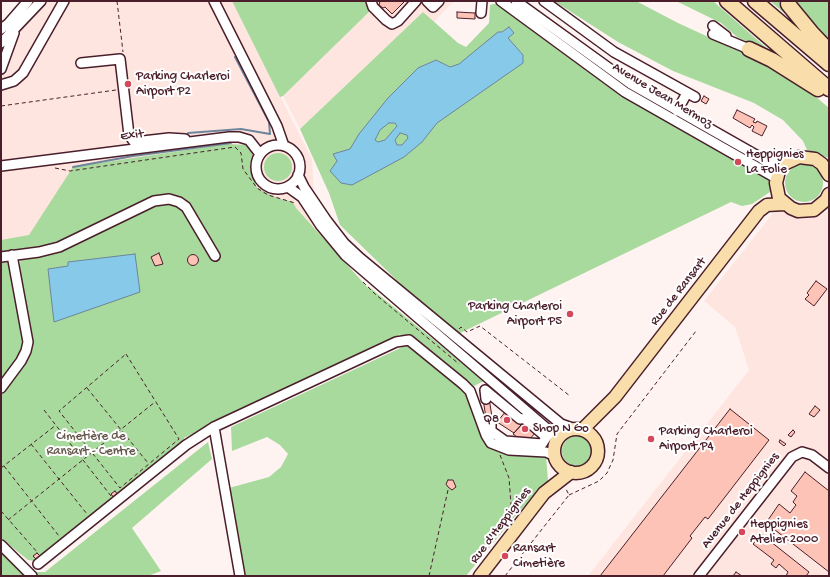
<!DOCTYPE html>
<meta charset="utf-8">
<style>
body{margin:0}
#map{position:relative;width:830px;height:577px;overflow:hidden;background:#fff3f1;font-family:"Gochi Hand",sans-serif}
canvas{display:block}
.frame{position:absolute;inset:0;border:2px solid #4a1f2b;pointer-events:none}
</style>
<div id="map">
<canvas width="830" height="577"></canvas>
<div class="frame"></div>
</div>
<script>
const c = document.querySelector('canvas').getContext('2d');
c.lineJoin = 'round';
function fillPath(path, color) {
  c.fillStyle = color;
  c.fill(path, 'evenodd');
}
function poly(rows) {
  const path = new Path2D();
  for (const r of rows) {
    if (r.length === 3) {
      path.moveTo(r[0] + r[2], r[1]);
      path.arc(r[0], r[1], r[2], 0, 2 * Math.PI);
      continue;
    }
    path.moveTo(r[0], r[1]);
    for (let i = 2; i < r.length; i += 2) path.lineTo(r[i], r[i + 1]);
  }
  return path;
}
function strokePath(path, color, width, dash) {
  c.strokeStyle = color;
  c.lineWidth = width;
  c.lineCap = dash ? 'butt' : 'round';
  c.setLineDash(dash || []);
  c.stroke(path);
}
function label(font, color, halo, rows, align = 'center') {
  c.font = font + ' "Gochi Hand",sans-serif';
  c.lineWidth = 4;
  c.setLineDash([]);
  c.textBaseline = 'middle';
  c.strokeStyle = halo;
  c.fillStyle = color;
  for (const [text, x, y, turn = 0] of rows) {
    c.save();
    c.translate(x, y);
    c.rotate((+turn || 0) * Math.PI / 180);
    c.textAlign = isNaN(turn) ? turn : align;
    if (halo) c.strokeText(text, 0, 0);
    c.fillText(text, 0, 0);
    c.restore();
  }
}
fillPath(poly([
 [35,1,232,1,312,159,316,229,37,429,1,459,1,36],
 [367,1,454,1,433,23,423,12,300,129,283,96,371,10,367,6],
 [780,204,801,217,829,211,829,576,588,576,749,370,735,327,704,301]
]), '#ffe5e0');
fillPath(poly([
 [232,1,367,1,367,6,371,10,283,96,280,97],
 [554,1,636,1,678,23,765,63,803,86,829,108,829,158,807,150,803,141,783,120,754,103,673,71,618,42],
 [676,1,713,1,770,51,768,52,737,37,721,23],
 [770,1,778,1,792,18,791,19],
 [792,1,829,1,829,44],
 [502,2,625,92,765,170,776,188,752,204,742,206,731,202,454,336,340,225,329,193,300,129,423,12,458,43,466,47,489,23,490,5],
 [227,144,246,145,252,149,253,152,251,169,257,188,277,198,293,202,296,208,369,289,368,286,484,381,474,386,399,334,399,336,184,438,184,440,35,561,28,560,1,538,1,396,31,352,18,289,21,255,1,254,1,240,29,235,73,167],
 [278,167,14],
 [804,183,19],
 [3,261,10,265,23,341,18,358,1,380,1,262],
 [409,344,467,395,482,436,546,456,548,481,517,514,466,576,244,576,229,488,269,477,281,467,288,454,280,445,267,437,232,451,231,427],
 [577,451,15],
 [208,442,212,459,132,528,161,571,148,576,37,576,35,572,45,572],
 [1,553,21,572,24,576,1,576]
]), '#a7da9c');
const water = poly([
 [509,27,514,33,508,38,523,55,523,63,437,123,422,142,404,157,352,185,341,183,330,171,337,161,333,154,350,149,359,134,388,98,418,68,436,60,450,67,459,64,498,32,502,32,509,27],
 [389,123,395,123,397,126,385,140,378,142,375,140,380,130,389,123],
 [400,133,407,135,408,138,402,145,397,145,395,140,400,133],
 [135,254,140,292,54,322,48,269,68,266,68,262,135,254]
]);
fillPath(water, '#87c9e8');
strokePath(water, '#6f859c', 1);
strokePath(poly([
 [188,133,241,129,270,134,269,122,235,57],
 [73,167,133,156,231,143]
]), '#6f859c', 2);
const building = poly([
 [380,1,405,1,392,14,385,7,383,8,379,5,380,1],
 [457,12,475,13,475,19,457,18,457,12],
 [704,96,709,99,706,104,701,101,704,96],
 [737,110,755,119,753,122,756,123,757,121,767,126,762,136,752,131,754,127,752,125,750,128,733,118,737,110],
 [159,253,163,264,155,266,151,257,159,253],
 [193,260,5.5],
 [816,281,827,289,814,306,805,299,809,295,807,293,816,281],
 [489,398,493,423,487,424,483,399,489,398],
 [511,405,519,411,513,418,521,425,514,433,497,422,511,405],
 [815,406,820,410,814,417,809,414,815,406],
 [730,409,769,440,708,519,705,517,690,536,692,538,663,576,600,576,730,409],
 [524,422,536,432,528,441,521,440,513,434,524,422],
 [793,430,795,432,791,437,788,435,793,430],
 [780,440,786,444,784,446,779,442,780,440],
 [805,472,829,491,829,572,766,523,779,504,790,513,796,505,793,502,797,496,791,491,805,472],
 [448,480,453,480,456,487,452,490,448,487,446,484,448,480],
 [115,491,118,495,114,498,111,494,115,491],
 [761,534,809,572,806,576,786,576,788,572,779,564,776,568,771,564,774,560,753,544,761,534],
 [37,553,40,556,36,559,33,556,37,553],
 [736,572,742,576,733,576,736,572]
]);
fillPath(building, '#fec3b7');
strokePath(building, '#4a1f2b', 1);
const minor = poly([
 [214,1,277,126,284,146],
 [371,1,373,7,386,20,392,24,398,21,416,1],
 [427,1,433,7,439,1],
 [501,1,625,92,776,178],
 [516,1,631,84,770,163,784,164],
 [544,1,614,52,695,97],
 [481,13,482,1],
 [713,26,726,36],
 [1,29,8,24,28,1],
 [713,34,749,49],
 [1,43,41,1],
 [81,63,120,59,129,135,134,142,169,138,185,139],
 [1,69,14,33],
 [1,85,14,81,23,73,64,1],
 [677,111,687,93],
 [278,167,22],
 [1,166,229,137,239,137,249,140,260,154],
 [298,175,304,187,327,221,344,243,360,258,561,424,575,429],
 [288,187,302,197,321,226,345,255,552,433,557,441],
 [1,257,39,252,59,247,154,201,169,199,179,202,186,207,215,256],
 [1,388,21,361,26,351,28,342,12,255],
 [486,399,485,390,520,419,528,418],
 [491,424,491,431,505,441,542,444,546,438,545,436,525,419],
 [214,427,240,576],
 [1,545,32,576],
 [38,564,186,445,214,427,396,342,409,340,463,384,470,391,486,435,491,443,509,450,546,452,555,456],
 [699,576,792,457,802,452,812,455,829,468]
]);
const major = poly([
 [829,175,822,164,815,159,799,157,784,164,779,171,776,183,779,198,791,208,798,211,814,210,826,200,829,194],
 [576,451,22],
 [582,430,615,397,759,211,767,205,784,204],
 [480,576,544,493,571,472]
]);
const highway = poly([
 [727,1,829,89],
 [755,1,829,64],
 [788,4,811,32,829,51],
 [749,49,772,60,818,89]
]);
strokePath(minor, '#4a1f2b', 12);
strokePath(major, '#4a1f2b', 15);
strokePath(highway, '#4a1f2b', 17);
strokePath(poly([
 [117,1,123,52],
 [1,106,116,90],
 [55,168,70,171,235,147,241,153,243,169,257,188,268,195,295,203],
 [363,282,375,294,459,364],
 [459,329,461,327,467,332,480,326,570,396],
 [126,354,179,439,120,488,59,411,126,354],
 [87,388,148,463],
 [44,410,111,496],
 [31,444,87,514],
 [500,455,509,478,512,517],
 [4,466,59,536],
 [1,468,56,425],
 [569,495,599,481,607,473,613,460,617,434,696,331],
 [1,511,38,553],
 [8,520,155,402],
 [429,576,448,490],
 [505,576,569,495,566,489]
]), '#4a1f2b', 1, [4, 3]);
strokePath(minor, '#fff', 9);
strokePath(major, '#f9deab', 12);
strokePath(highway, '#f9deab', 14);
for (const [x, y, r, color] of [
 [128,84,4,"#d1495b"],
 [738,162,4,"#d1495b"],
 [570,314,4,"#d1495b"],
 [507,420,4,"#d1495b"],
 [525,429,4,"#d1495b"],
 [651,439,4,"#d1495b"],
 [742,532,4,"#d1495b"],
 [505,556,4,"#d1495b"]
]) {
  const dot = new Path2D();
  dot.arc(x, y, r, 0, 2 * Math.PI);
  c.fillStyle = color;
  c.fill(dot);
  strokePath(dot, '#fff', 1.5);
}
label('13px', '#4a1f2b', '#fff', [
 ["Parking Charleroi",136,77],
 ["Airport P2",136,92],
 ["Heppignies",746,155],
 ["La Folie",746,170],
 ["Parking Charleroi",562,307,"right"],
 ["Airport P5",562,322,"right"],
 ["Q8",499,420,"right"],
 ["Shop N Go",533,429],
 ["Parking Charleroi",659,432],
 ["Airport P4",659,447],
 ["Heppignies",750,525],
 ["Atelier 2000",750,540],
 ["Ransart",513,549],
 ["Cimetière",513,564]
], 'left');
label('13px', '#4a1f2b', '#fff', [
 ["Avenue Jean Mermoz",662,96,31],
 ["Exit",132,136,-7],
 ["Rue de Ransart",679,292,-52],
 ["Avenue de Heppignies",741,501,-52],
 ["Rue d'Heppignies",501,526,-53]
]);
label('13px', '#66574d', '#fff', [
 ["Cimetière de",91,437],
 ["Ransart - Centre",91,452]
]);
</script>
